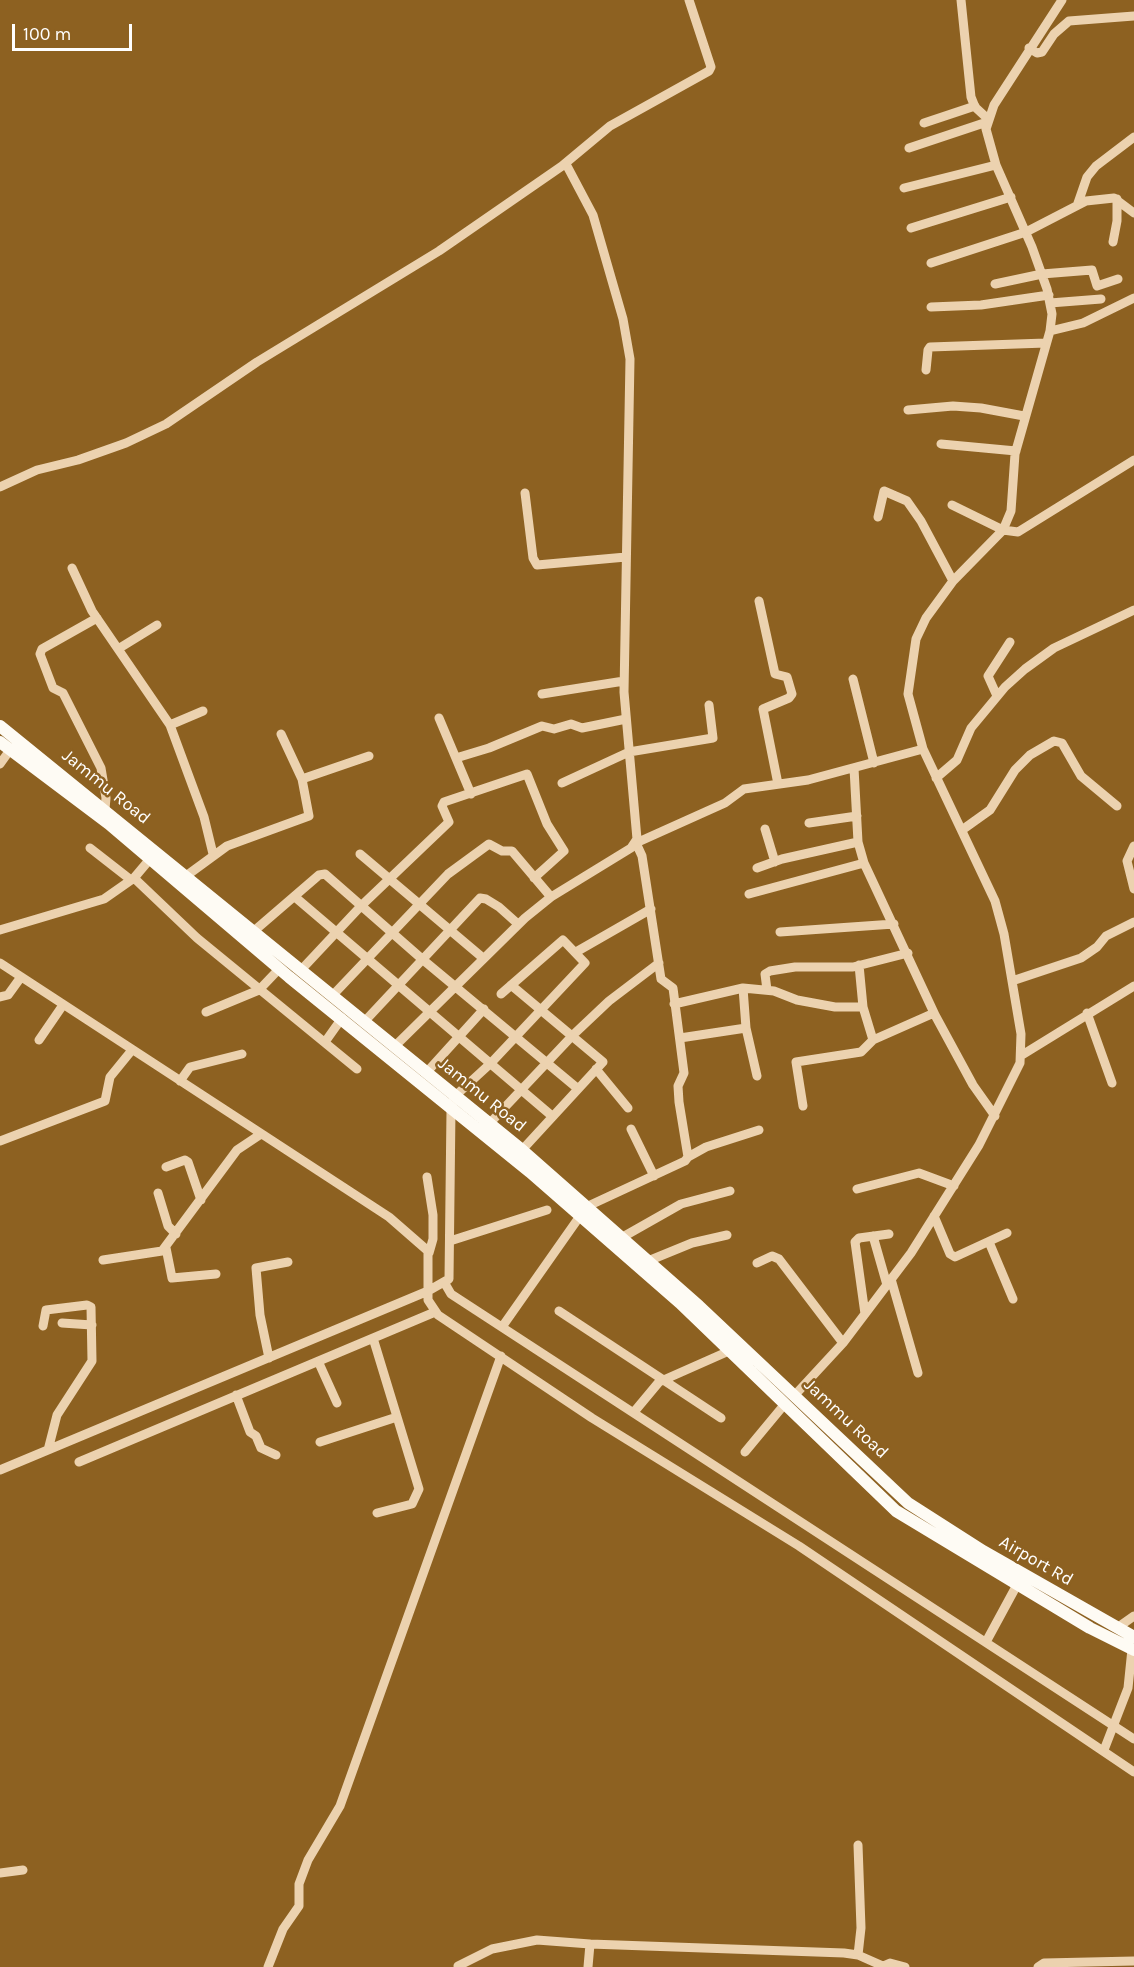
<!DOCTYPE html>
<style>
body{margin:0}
#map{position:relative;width:1134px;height:1967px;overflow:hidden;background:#8d6121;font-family:Karla,sans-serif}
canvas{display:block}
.scale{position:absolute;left:12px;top:24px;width:120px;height:27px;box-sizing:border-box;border:3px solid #fff;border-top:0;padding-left:8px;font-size:18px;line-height:21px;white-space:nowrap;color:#fff;-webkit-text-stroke:4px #8d6121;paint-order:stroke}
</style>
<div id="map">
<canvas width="1134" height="1967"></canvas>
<div class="scale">100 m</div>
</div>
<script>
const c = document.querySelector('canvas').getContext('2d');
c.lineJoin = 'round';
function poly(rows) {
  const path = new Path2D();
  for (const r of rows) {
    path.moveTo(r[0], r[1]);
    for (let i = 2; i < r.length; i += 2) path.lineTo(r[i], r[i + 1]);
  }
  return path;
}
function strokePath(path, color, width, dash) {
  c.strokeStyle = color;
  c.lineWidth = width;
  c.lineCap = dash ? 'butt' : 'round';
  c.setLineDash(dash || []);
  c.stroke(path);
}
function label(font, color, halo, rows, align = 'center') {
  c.font = font + ' Karla,sans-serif';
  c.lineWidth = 5;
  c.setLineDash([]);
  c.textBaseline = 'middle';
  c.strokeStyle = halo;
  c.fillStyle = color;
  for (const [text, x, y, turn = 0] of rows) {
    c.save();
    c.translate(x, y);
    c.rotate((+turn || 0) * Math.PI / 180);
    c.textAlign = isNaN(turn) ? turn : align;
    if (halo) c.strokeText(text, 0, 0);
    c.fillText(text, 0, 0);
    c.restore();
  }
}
strokePath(poly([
 [961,0,971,97,975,107,988,119],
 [1029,48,1037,53,1042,52,1054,34,1069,21,1134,16],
 [924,123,975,106],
 [909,148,987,122],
 [904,188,996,165],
 [1078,203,1087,177,1096,166,1134,137],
 [911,228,1011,197],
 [1113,242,1117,221,1117,199],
 [931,263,1026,232,1086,201,1114,198,1134,213],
 [995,284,1042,274,1092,270,1097,286,1118,279],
 [1050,303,1101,299],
 [931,307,981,305,1049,295],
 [1050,331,1083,323,1134,298],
 [926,370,928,350,930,347,1046,343],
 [908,410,953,406,981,408,1024,416],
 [941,444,1016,451],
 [0,487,37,470,78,460,126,443,166,424,257,362,439,251,562,166,610,126,709,71,711,67,689,0],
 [525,493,533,558,537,565,626,557],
 [952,505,1003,530,1018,532,1134,460],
 [878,517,884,491,907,501,921,521,953,581],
 [72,568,92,611,170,725,204,817,213,854],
 [759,601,775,674,787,677,792,694,789,698,763,709,778,784],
 [97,618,42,649,40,654,53,688,63,693,101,768,106,798,105,809],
 [118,649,157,625],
 [853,679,874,763],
 [542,694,624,681],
 [997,696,988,676,1010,642],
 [439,718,471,794],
 [170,725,203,711],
 [456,758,489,748,542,726,554,729,571,724,582,728,626,719],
 [0,764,10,750],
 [854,768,858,842,864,863,935,1015,973,1085,995,1116],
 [936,778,957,760,971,728,1005,687,1025,669,1054,648,1134,610],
 [302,779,369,756],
 [562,783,629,752,713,738,709,705],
 [809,823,857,816],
 [765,829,775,862],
 [962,830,990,810,1015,770,1030,755,1054,741,1062,743,1081,776,1117,806],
 [1134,846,1127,861,1134,889],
 [90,848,131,880],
 [360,854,483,958],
 [757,868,782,859,858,842],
 [186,876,227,846,309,816,302,779,281,734],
 [134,878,197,938,357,1069],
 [749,894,864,863],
 [295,897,552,1116],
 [0,930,104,899,134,878,150,859],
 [254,931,319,875,325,874,422,959,577,1088],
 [780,932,894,924],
 [576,952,651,909],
 [0,963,389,1217,428,1251,428,1300,438,1315,592,1418,799,1546,1134,1772],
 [859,965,863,1007,873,1040],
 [301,970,361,906,449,822,442,806,444,802,527,774,547,824,564,851,534,878],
 [1012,981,1081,958,1097,947,1106,936,1134,922],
 [511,985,603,1062,522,1150],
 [743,988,746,1028,757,1076],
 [767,990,765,974,770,971,795,967,853,967,908,953],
 [332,996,448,874,489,844,502,851,512,851,551,897],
 [0,997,8,995,21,977],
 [674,1004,743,988,774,991,797,1000,835,1007,863,1007],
 [206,1012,259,990,279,969],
 [1087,1013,1112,1083],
 [364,1022,480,898,486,899,499,907,518,924],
 [680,1038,746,1028],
 [39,1040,63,1005],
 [325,1042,342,1018],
 [394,1047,525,918,551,897,631,848,637,839,624,692,630,359,623,319,593,215,566,164],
 [1022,1055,1134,986],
 [596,1069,628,1108],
 [426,1073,484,1009],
 [180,1081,190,1067,242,1054],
 [803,1106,796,1062,861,1052,873,1040,934,1013],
 [489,1124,573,1035,609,1001,659,963],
 [631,1129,654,1176],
 [0,1141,105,1101,110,1077,132,1050],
 [688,1157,706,1147,759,1130],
 [166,1167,185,1160,188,1162,201,1200],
 [427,1177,433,1215,433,1239,429,1253],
 [857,1189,919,1173,954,1186],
 [158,1193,168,1226,176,1234],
 [586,1207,685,1161,688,1157,679,1102,678,1086,684,1073,673,988,661,979,642,856,636,843,725,803,744,789,808,780,923,749],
 [934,1216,950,1254,955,1257,1007,1233],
 [873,1236,887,1285],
 [621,1238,681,1204,730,1191],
 [450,1241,547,1210],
 [989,1242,1013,1299],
 [166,1248,172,1278,216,1274],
 [103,1260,162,1251,237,1150,261,1134],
 [648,1261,692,1243,727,1235],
 [757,1263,772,1256,779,1259,843,1343],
 [891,1279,918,1373],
 [444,1282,451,1294,1134,1739],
 [559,1311,721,1418],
 [865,1314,855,1242,859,1238,889,1234],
 [62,1323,92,1325],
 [43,1326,46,1310,87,1305,91,1307,92,1361,57,1415,48,1450],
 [502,1327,580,1216],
 [373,1338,419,1489,412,1504,377,1513],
 [269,1358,260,1315,256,1268,288,1262],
 [318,1361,337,1403],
 [236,1395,250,1432,256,1436,261,1448,276,1455],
 [794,1396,843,1343,911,1253,979,1145,1020,1063,1021,1034,1004,934,995,901,923,749,908,694,916,639,926,618,953,581,1003,530,1011,511,1015,454,1050,331,1052,314,1047,289,1032,247,996,165,986,129,994,105,1062,0],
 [634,1412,659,1382,729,1351],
 [320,1442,397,1417],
 [745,1452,784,1405],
 [79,1462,435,1312],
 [0,1470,428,1291,449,1279,451,1110,454,1097,491,1063,585,963,563,940,501,994],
 [1117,1628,1134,1616],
 [986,1642,1018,1583],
 [1104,1750,1128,1688,1132,1649],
 [858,1845,861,1928,858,1955],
 [0,1873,23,1870],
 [590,1944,844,1953,858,1955,883,1966],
 [458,1966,492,1949,537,1940,590,1944,588,1967],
 [268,1967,283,1929,299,1906,299,1884,308,1860,340,1806,501,1356],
 [881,1967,890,1963,905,1967],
 [1038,1967,1044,1963,1134,1961]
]), '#ecd2af', 9);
strokePath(poly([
 [0,726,522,1150,699,1306,908,1503,983,1551,1134,1637],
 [0,742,109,824,289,977,530,1172,680,1303,896,1511,1090,1628,1134,1650]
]), '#fefbf4', 12);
label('18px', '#fff', '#8d6121', [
 ["Jammu Road",106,787,39],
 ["Jammu Road",482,1095,39],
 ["Jammu Road",846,1419,43],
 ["Airport Rd",1036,1561,30]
]);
</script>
